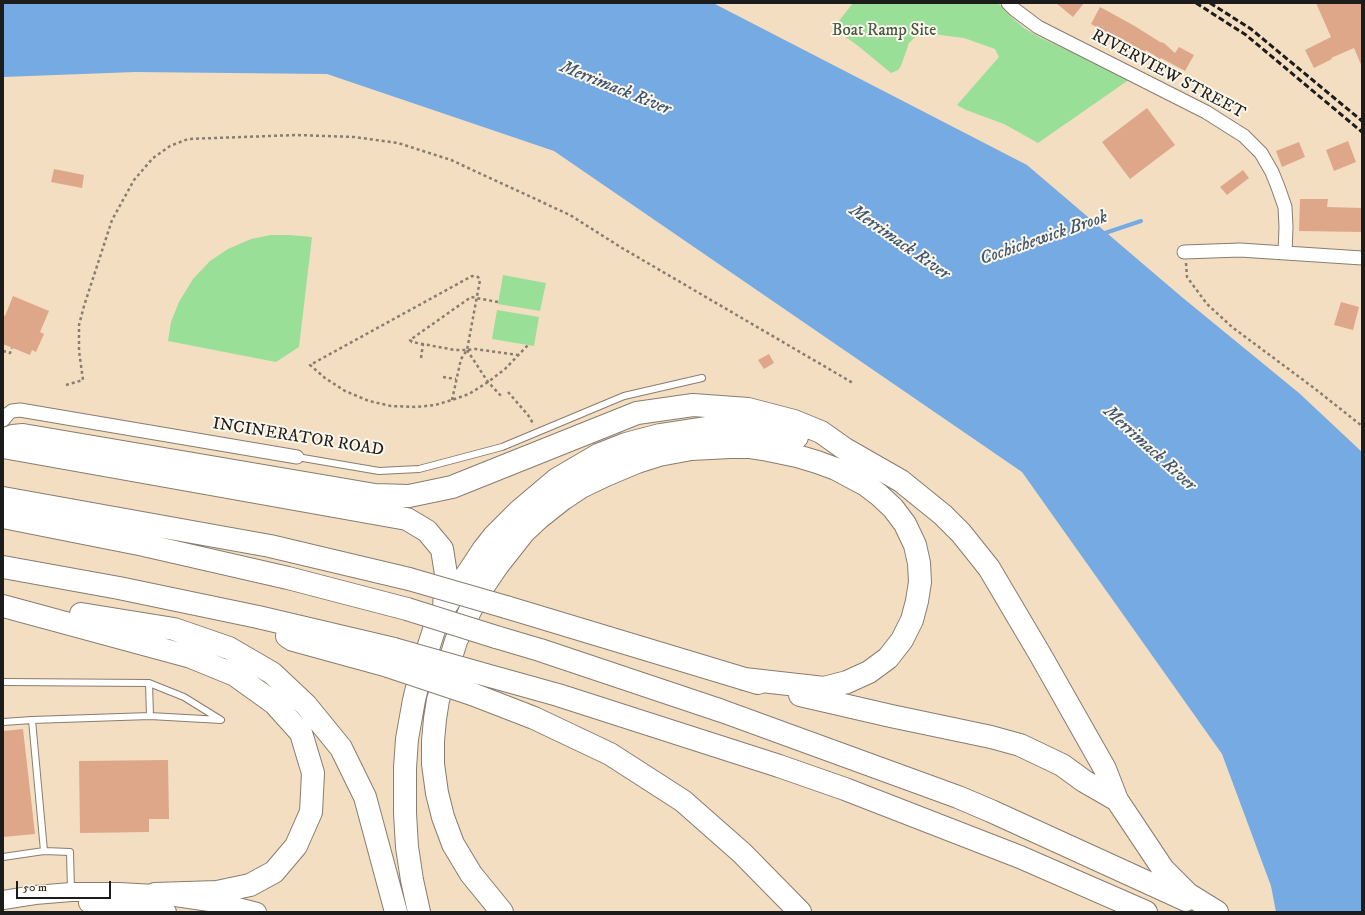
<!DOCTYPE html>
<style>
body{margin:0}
#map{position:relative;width:1365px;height:915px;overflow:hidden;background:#f3dec2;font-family:"IM FELL DW Pica",serif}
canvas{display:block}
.frame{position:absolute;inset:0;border:4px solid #1c1c1c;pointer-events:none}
.scale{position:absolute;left:16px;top:881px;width:95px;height:18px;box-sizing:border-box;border:2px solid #1c1c1c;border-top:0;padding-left:5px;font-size:12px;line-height:14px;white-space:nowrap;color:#1c1c1c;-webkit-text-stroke:3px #fbf7ec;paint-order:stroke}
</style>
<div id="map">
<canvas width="1365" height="915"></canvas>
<div class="frame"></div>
<div class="scale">50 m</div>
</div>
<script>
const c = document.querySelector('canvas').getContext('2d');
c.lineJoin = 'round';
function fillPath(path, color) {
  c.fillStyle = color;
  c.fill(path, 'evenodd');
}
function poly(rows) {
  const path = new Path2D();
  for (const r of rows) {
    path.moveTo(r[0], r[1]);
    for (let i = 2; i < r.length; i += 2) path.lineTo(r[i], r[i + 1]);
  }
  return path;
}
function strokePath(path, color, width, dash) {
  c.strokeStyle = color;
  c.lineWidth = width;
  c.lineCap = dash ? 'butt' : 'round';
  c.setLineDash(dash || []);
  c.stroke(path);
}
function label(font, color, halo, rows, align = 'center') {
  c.font = font + ' "IM FELL DW Pica",serif';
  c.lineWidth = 4;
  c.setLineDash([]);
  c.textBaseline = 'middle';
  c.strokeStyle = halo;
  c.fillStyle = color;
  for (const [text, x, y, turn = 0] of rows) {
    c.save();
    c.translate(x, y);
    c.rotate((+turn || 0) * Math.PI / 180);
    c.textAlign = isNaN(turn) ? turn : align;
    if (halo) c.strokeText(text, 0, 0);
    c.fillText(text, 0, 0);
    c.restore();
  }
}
fillPath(poly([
 [853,3,998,3,1009,15,1024,28,1039,37,1130,79,1038,143,1004,124,966,110,957,105,999,57,995,49,964,38,933,34,924,32,914,38,909,43,901,66,898,70,891,73,857,45,837,31,836,27,838,22],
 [271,235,290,235,312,237,299,347,276,362,168,341,171,322,179,302,193,279,210,261,228,249,251,239],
 [503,275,546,283,540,311,498,304],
 [497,310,539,317,534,346,492,339]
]), '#99df98');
fillPath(poly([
 [3,3,713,3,1027,165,1183,298,1299,393,1362,452,1362,912,1276,912,1271,886,1222,754,1022,472,554,151,327,74,135,72,3,77]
]), '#76aae3');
strokePath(poly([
 [1102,234,1141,221]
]), '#76aae3', 4);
fillPath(poly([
 [1056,3,1084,3,1073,17],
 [1316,3,1362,3,1362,67,1354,48,1331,58,1332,59,1314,68,1305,50,1331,37],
 [1100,7,1133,25,1160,42,1164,43,1175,53,1179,47,1194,55,1185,71,1161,58,1160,59,1146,50,1144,54,1108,32,1107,33,1091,24],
 [1147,108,1175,145,1130,179,1102,142],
 [1348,141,1356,162,1334,171,1326,150],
 [1299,142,1305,157,1282,167,1276,151],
 [54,169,84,175,82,188,51,182],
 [1243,170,1249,178,1227,195,1220,187],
 [1300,199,1328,199,1327,207,1362,208,1362,232,1299,231],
 [13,296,49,311,40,332,44,334,36,352,32,350,30,355,3,344,3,315,5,316],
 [1341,302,1359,307,1353,330,1334,325],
 [769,354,774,363,764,369,758,360],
 [23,729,35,834,3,837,3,731],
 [168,760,169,819,149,819,149,832,80,833,79,761]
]), '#dea789');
const lane = poly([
 [297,457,379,471,419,469,502,447,624,396,702,378],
 [3,682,149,683,184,697,221,720,150,716,32,720,44,851,70,852,71,891],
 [149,683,150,716],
 [3,722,32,720],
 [3,857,44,851]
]);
const street = poly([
 [1008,3,1014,9,1038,27,1206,112,1244,136,1261,153,1272,172,1278,187,1285,207,1286,227,1285,253],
 [1184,252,1240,250,1362,258],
 [3,420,8,414,12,411,20,410,297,457]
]);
const secondary = poly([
 [3,900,35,895,71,892,119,892,155,894,230,905,257,912],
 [88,903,130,906,167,912]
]);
const highway = poly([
 [3,440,13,436,23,435,375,495,409,496,452,487,637,413,693,405,748,409,794,421,821,432,845,449,901,481,943,515,961,533,989,568,1041,656,1105,769,1117,800,1163,869,1188,894,1217,912],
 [3,447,407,519,427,531,442,549,446,574,444,608],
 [3,498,270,546,409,579],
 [3,517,144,545,288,578,407,609],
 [3,567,119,588,258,617,394,649],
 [3,606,191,657,235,675,274,703,301,733,313,773,311,812,296,846,274,872,250,885,217,892,155,894],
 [506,607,758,683],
 [81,614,174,629,229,648,272,673,306,705,341,748,365,797,396,912],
 [287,636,293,640,388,666],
 [496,637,540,650,722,711,958,797,991,811,1186,900],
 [479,673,558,695,779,766,845,789,1020,857,1146,912],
 [472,694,534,718,610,754,683,801,742,853,800,912],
 [800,695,891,716,991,737,1020,745,1062,765,1084,781,1117,800],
 [419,912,412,880,407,847,405,813,405,768,407,739,414,700,422,667,434,630,444,609,483,550,494,536,518,512,557,479,598,455,626,444,660,435,712,427,764,429,797,437],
 [502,912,471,874,453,844,443,817,437,793,433,764,433,741,435,719,438,700,456,641,470,611,485,584,498,565,524,532,539,518,563,499,581,487,606,475,637,462,659,455,691,449,730,447,749,447,768,450,797,456,817,462,836,469,866,485,879,495,893,508,905,524,915,545,919,563,920,582,917,601,912,620,902,640,888,658,869,672,847,682,824,688,744,679]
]);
strokePath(lane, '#887d6f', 8);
strokePath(street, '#887d6f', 15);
strokePath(secondary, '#887d6f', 20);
strokePath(highway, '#887d6f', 24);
strokePath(poly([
 [1186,263,1187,277,1207,304,1232,327,1314,388,1362,426],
 [498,302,471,297,410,340,412,342,455,350,467,350,475,349,518,355],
 [467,350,488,382,502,397],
 [3,351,10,353,12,348],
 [421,358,423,344],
 [443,377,456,379],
 [66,385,83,380,79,351,79,325,84,306,112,220,134,180,153,158,170,146,188,139,297,135,354,137,398,143,451,160,570,215,622,248,853,383],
 [508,392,528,415,534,425],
 [452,400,461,359,467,350,480,280,478,277,472,276,310,365,325,378,345,391,369,401,391,406,416,407,435,405,452,400,469,394,488,382,505,369,528,345]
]), '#887d6f', 2.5, [3, 3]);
strokePath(lane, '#fff', 6);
strokePath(street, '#fff', 13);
strokePath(secondary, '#fff', 18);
strokePath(highway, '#fff', 22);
strokePath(poly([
 [1196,3,1246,35,1362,132],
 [1210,3,1251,29,1362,121]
]), '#1c1c1c', 3, [6, 3]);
const highwayBridge = poly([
 [409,579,506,607],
 [407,609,496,637],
 [394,649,479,673],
 [388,666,472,694]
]);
strokePath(highwayBridge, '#887d6f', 24, []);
strokePath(highwayBridge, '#fff', 22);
label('17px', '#425641', '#fbf7ec', [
 ["Boat Ramp Site",884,31]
]);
label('17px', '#1c1c1c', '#fbf7ec', [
 ["RIVERVIEW STREET",1168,75,28],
 ["INCINERATOR ROAD",298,438,9]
]);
label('italic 18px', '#40556c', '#fbf7ec', [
 ["Merrimack River",615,89,22],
 ["Cochichewick Brook",1044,239,-19],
 ["Merrimack River",899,243,35],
 ["Merrimack River",1149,449,42]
]);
</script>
